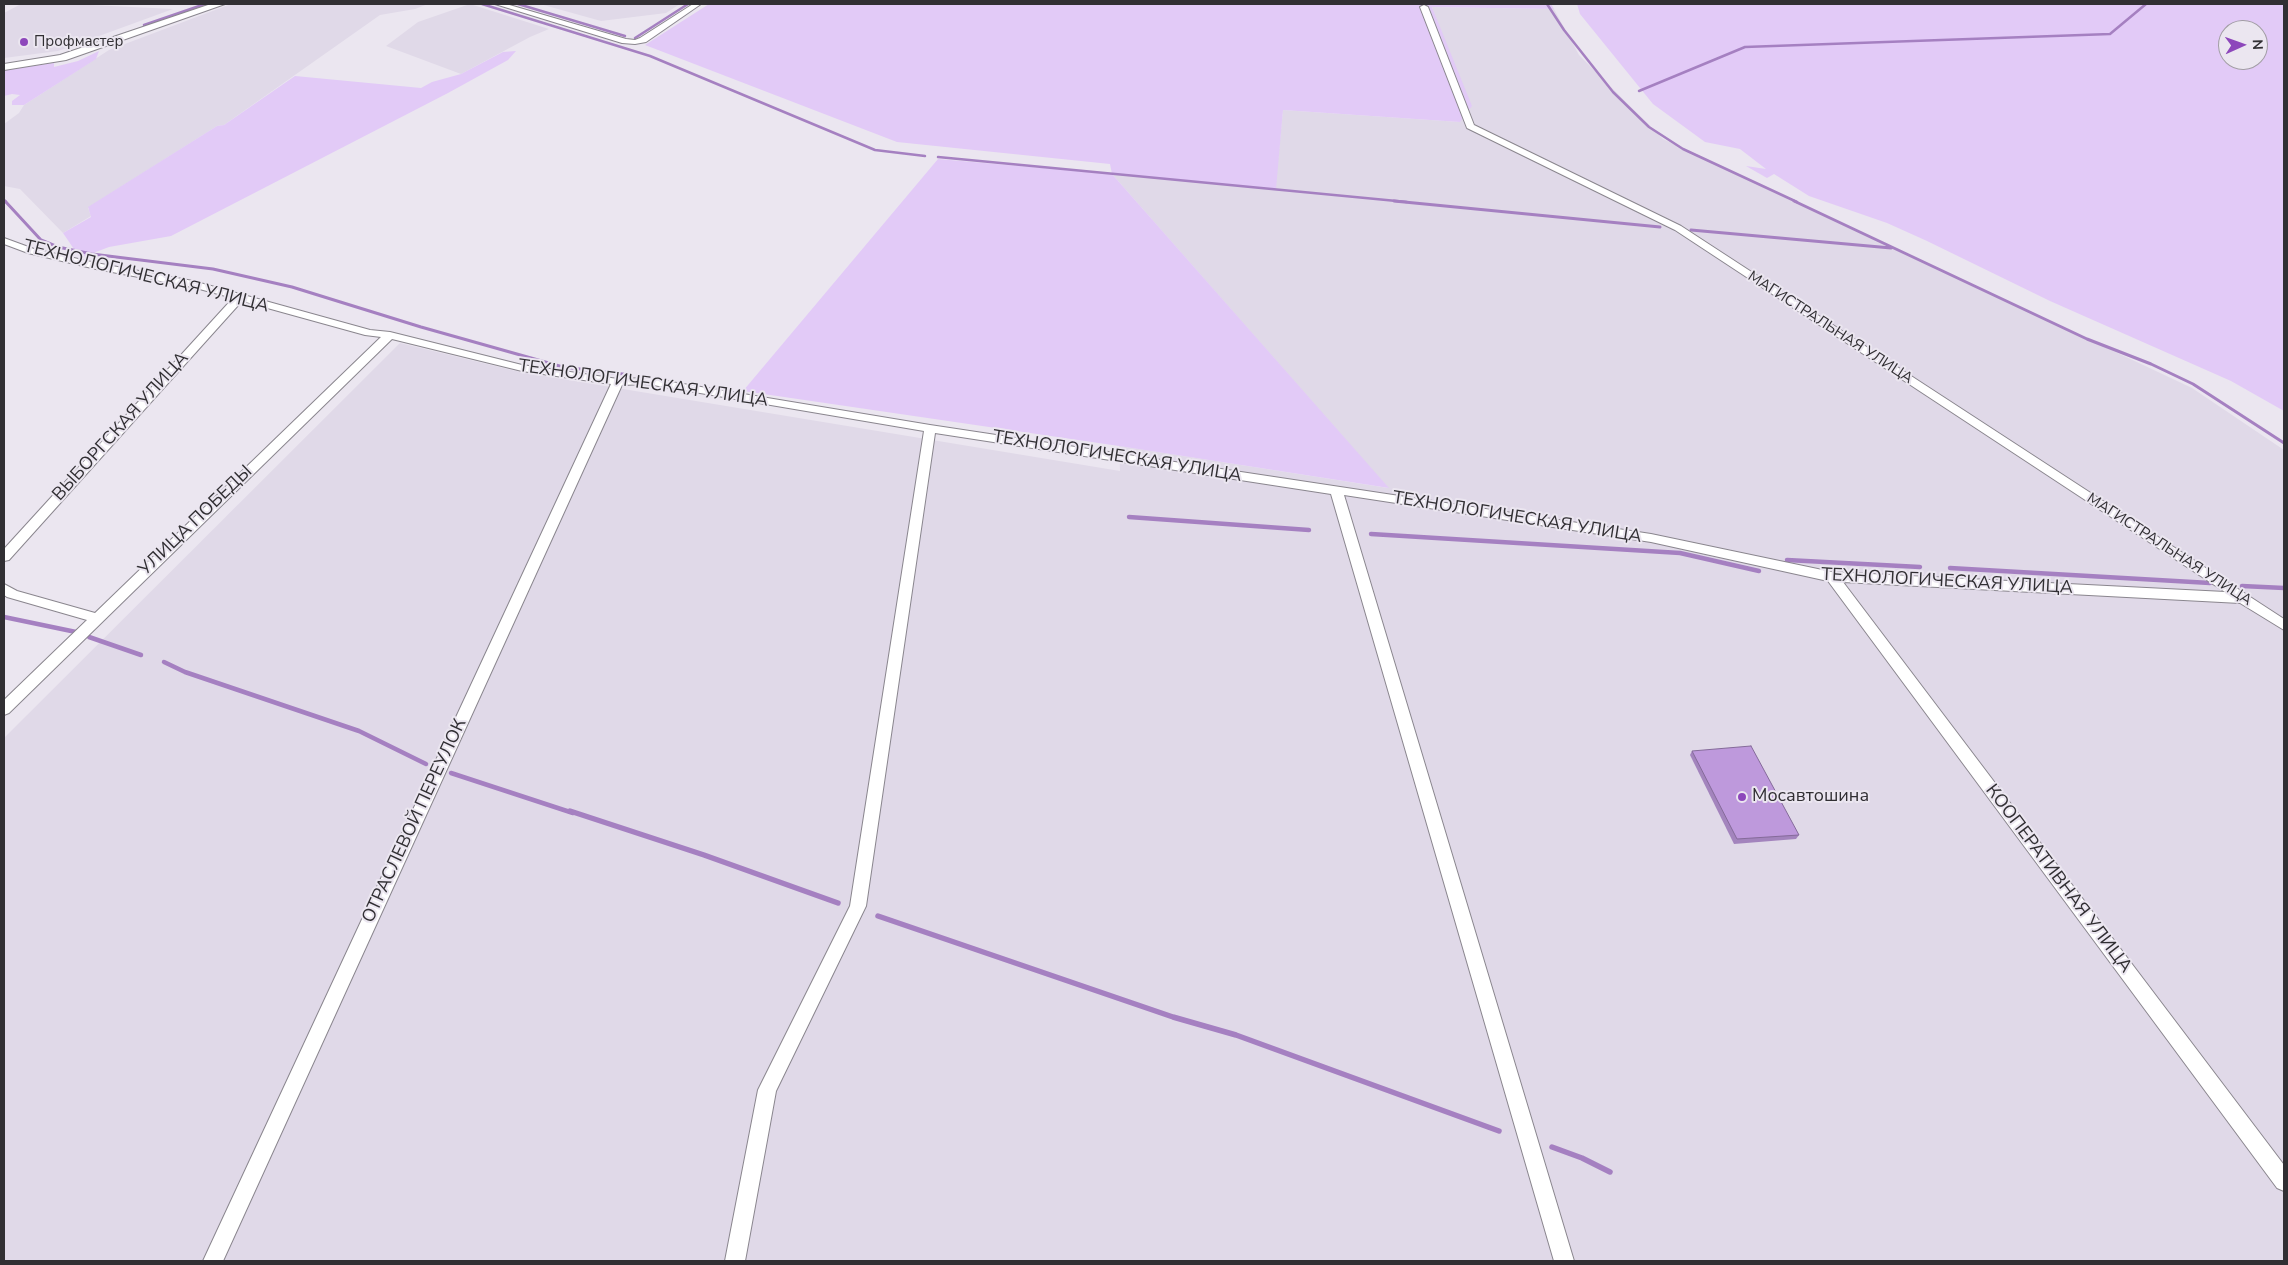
<!DOCTYPE html>
<meta charset="utf-8">
<style>
body{margin:0}
#map{position:relative;width:2288px;height:1265px;overflow:hidden;background:#ebe6f0;font-family:"Nunito Sans",sans-serif}
canvas{display:block}
.frame{position:absolute;inset:0;border:5px solid #312f33;pointer-events:none}
.north{position:absolute;left:2218px;top:20px;width:50px;height:50px;box-sizing:border-box;background:#ebe6f0;border:1px solid #a19da4;border-radius:50%;rotate:88deg;font-size:14px;font-weight:700;line-height:20px;text-align:center;color:#312f33}
.north::after{content:'';display:block;margin:auto;width:18px;height:22px;background:#8d47bb;clip-path:polygon(50% 0,100% 100%,50% 72%,0 100%)}
</style>
<div id="map">
<canvas width="2288" height="1265"></canvas>
<div class="frame"></div>
<div class="north">N</div>
</div>
<script>
const c = document.querySelector('canvas').getContext('2d');
c.lineJoin = 'round';
function fillPath(path, color) {
  c.fillStyle = color;
  c.fill(path, 'evenodd');
}
function poly(rows) {
  const path = new Path2D();
  for (const r of rows) {
    path.moveTo(r[0], r[1]);
    for (let i = 2; i < r.length; i += 2) path.lineTo(r[i], r[i + 1]);
  }
  return path;
}
function strokePath(path, color, width, dash) {
  c.strokeStyle = color;
  c.lineWidth = width;
  c.lineCap = dash ? 'butt' : 'round';
  c.setLineDash(dash || []);
  c.stroke(path);
}
function label(font, color, halo, rows, align = 'center') {
  c.font = font + ' "Nunito Sans",sans-serif';
  c.lineWidth = 4;
  c.setLineDash([]);
  c.textBaseline = 'middle';
  c.strokeStyle = halo;
  c.fillStyle = color;
  for (const [text, x, y, turn = 0] of rows) {
    c.save();
    c.translate(x, y);
    c.rotate((+turn || 0) * Math.PI / 180);
    c.textAlign = isNaN(turn) ? turn : align;
    if (halo) c.strokeText(text, 0, 0);
    c.fillText(text, 0, 0);
    c.restore();
  }
}
fillPath(poly([
 [21,4,70,4,173,9,58,51,4,58,4,13],
 [231,4,428,4,415,9,380,15,224,125,217,126,88,208,91,216,63,233,20,189,4,186,4,124,19,113,24,105,109,50],
 [470,4,549,29,530,37,461,74,386,46,418,22],
 [540,4,680,4,666,13,601,21],
 [1432,7,1554,9,1579,55,1663,139,2192,388,2284,450,2284,1261,4,1261,4,738,400,343,520,372,1120,471,1119,446,1388,488,1112,174,1275,189,1283,110,1460,122,1449,52]
]), '#e0d9e8');
fillPath(poly([
 [709,4,1551,4,1554,9,1432,7,1472,106,1460,122,1283,110,1276,189,1112,174,1389,488,1119,446,743,391,938,159,1112,174,1110,164,897,142,645,45],
 [1577,4,2284,4,2284,411,2231,381,2050,301,1927,241,1887,223,1809,196,1774,174,1767,178,1746,166,1766,169,1740,149,1705,142,1653,104,1580,14],
 [2228,30,2258,30,2258,60,2228,60],
 [99,51,96,59,24,105,12,105,12,101,20,95,12,94,4,96,4,70,54,63,54,67,78,61],
 [516,51,508,60,448,93,171,236,109,247,80,258,63,233,91,217,88,207,217,126,224,125,295,76,421,88,432,82,461,74,503,52]
]), '#e2caf7');
strokePath(poly([
 [482,4,650,56,875,150,925,156],
 [518,4,625,36],
 [1547,4,1564,30,1613,92,1649,127,1683,149,1797,202],
 [144,25,205,4],
 [635,38,688,4],
 [1639,91,1745,47,2110,34,2146,4],
 [938,157,1407,202],
 [4,200,6,202]
]), '#a580c1', 2.5);
strokePath(poly([
 [5,201,41,240,58,247,92,254,213,269,292,287,421,327,563,367,631,375],
 [1394,201,1660,227],
 [1794,201,2087,339,2151,364,2193,384,2284,443],
 [1691,230,1891,248]
]), '#a580c1', 3);
strokePath(poly([
 [1129,517,1309,530],
 [1371,534,1680,553,1759,571],
 [1787,560,1920,567],
 [1950,568,2210,583],
 [2242,586,2284,588],
 [4,617,76,632],
 [89,637,141,655],
 [164,662,185,672,359,731,426,764],
 [451,773,573,813]
]), '#a580c1', 4.5);
strokePath(poly([
 [570,811,704,855,838,903],
 [878,916,1173,1017,1236,1035,1499,1131],
 [1552,1147,1582,1158,1610,1172]
]), '#a580c1', 5.5);
const street = poly([
 [495,4,506,4,626,39,635,40,640,38,693,4,701,4,646,42,635,44,622,43,495,4],
 [1424,5,1428,7,1474,125,1681,226,2284,619,2284,630,2240,603,1843,582,2284,1165,2284,1191,2277,1188,1828,581,1651,542,1344,495,1574,1261,1554,1261,1331,494,935,433,866,906,776,1091,745,1261,725,1261,758,1090,850,906,924,431,647,384,622,385,223,1261,203,1261,611,384,522,371,392,339,9,713,4,715,4,700,87,620,7,597,4,595,4,584,17,591,95,613,381,337,365,335,242,301,9,560,4,561,4,549,233,298,192,287,96,269,28,253,4,244,4,238,34,249,96,263,193,281,370,330,390,332,522,365,618,379,647,378,930,425,1651,534,1832,572,2225,592,1675,230,1467,128,1420,7,1424,5]
]);
const secondary = poly([
 [211,4,225,4,66,60,4,70,4,64,60,55,211,4]
]);
strokePath(street, '#8a868e', 2);
strokePath(secondary, '#8a868e', 2);
fillPath(street, '#fff');
fillPath(secondary, '#fff');
fillPath(poly([
 [1692,751,1799,835,1796,839,1734,844,1690,755]
]), '#a384bd');
const building = poly([
 [1751,746,1799,835,1737,839,1692,751,1751,746]
]);
fillPath(building, '#be99dc');
strokePath(building, '#856b9a', 1);
for (const [x, y, r, color] of [
 [24,42,5,"#8d47bb"],
 [1742,797,5,"#8d47bb"]
]) {
  const dot = new Path2D();
  dot.arc(x, y, r, 0, 2 * Math.PI);
  c.fillStyle = color;
  c.fill(dot);
  strokePath(dot, '#ebe6f0', 2);
}
label('15px', '#312f33', '#ebe6f0', [
 ["Профмастер",34,42]
], 'left');
label('15px', '#312f33', '#ebe6f0', [
 ["МАГИСТРАЛЬНАЯ УЛИЦА",1830,328,33],
 ["МАГИСТРАЛЬНАЯ УЛИЦА",2169,550,33]
]);
label('18px', '#312f33', '#ebe6f0', [
 ["ТЕХНОЛОГИЧЕСКАЯ УЛИЦА",146,277,14],
 ["ТЕХНОЛОГИЧЕСКАЯ УЛИЦА",643,384,8],
 ["ВЫБОРГСКАЯ УЛИЦА",121,427,-48],
 ["ТЕХНОЛОГИЧЕСКАЯ УЛИЦА",1117,457,9],
 ["ТЕХНОЛОГИЧЕСКАЯ УЛИЦА",1517,518,9],
 ["УЛИЦА ПОБЕДЫ",196,521,-44],
 ["ТЕХНОЛОГИЧЕСКАЯ УЛИЦА",1947,582,3],
 ["ОТРАСЛЕВОЙ ПЕРЕУЛОК",415,821,-65],
 ["КООПЕРАТИВНАЯ УЛИЦА",2058,879,53]
]);
label('18px', '#312f33', '#ebe6f0', [
 ["Мосавтошина",1752,797]
], 'left');
</script>
